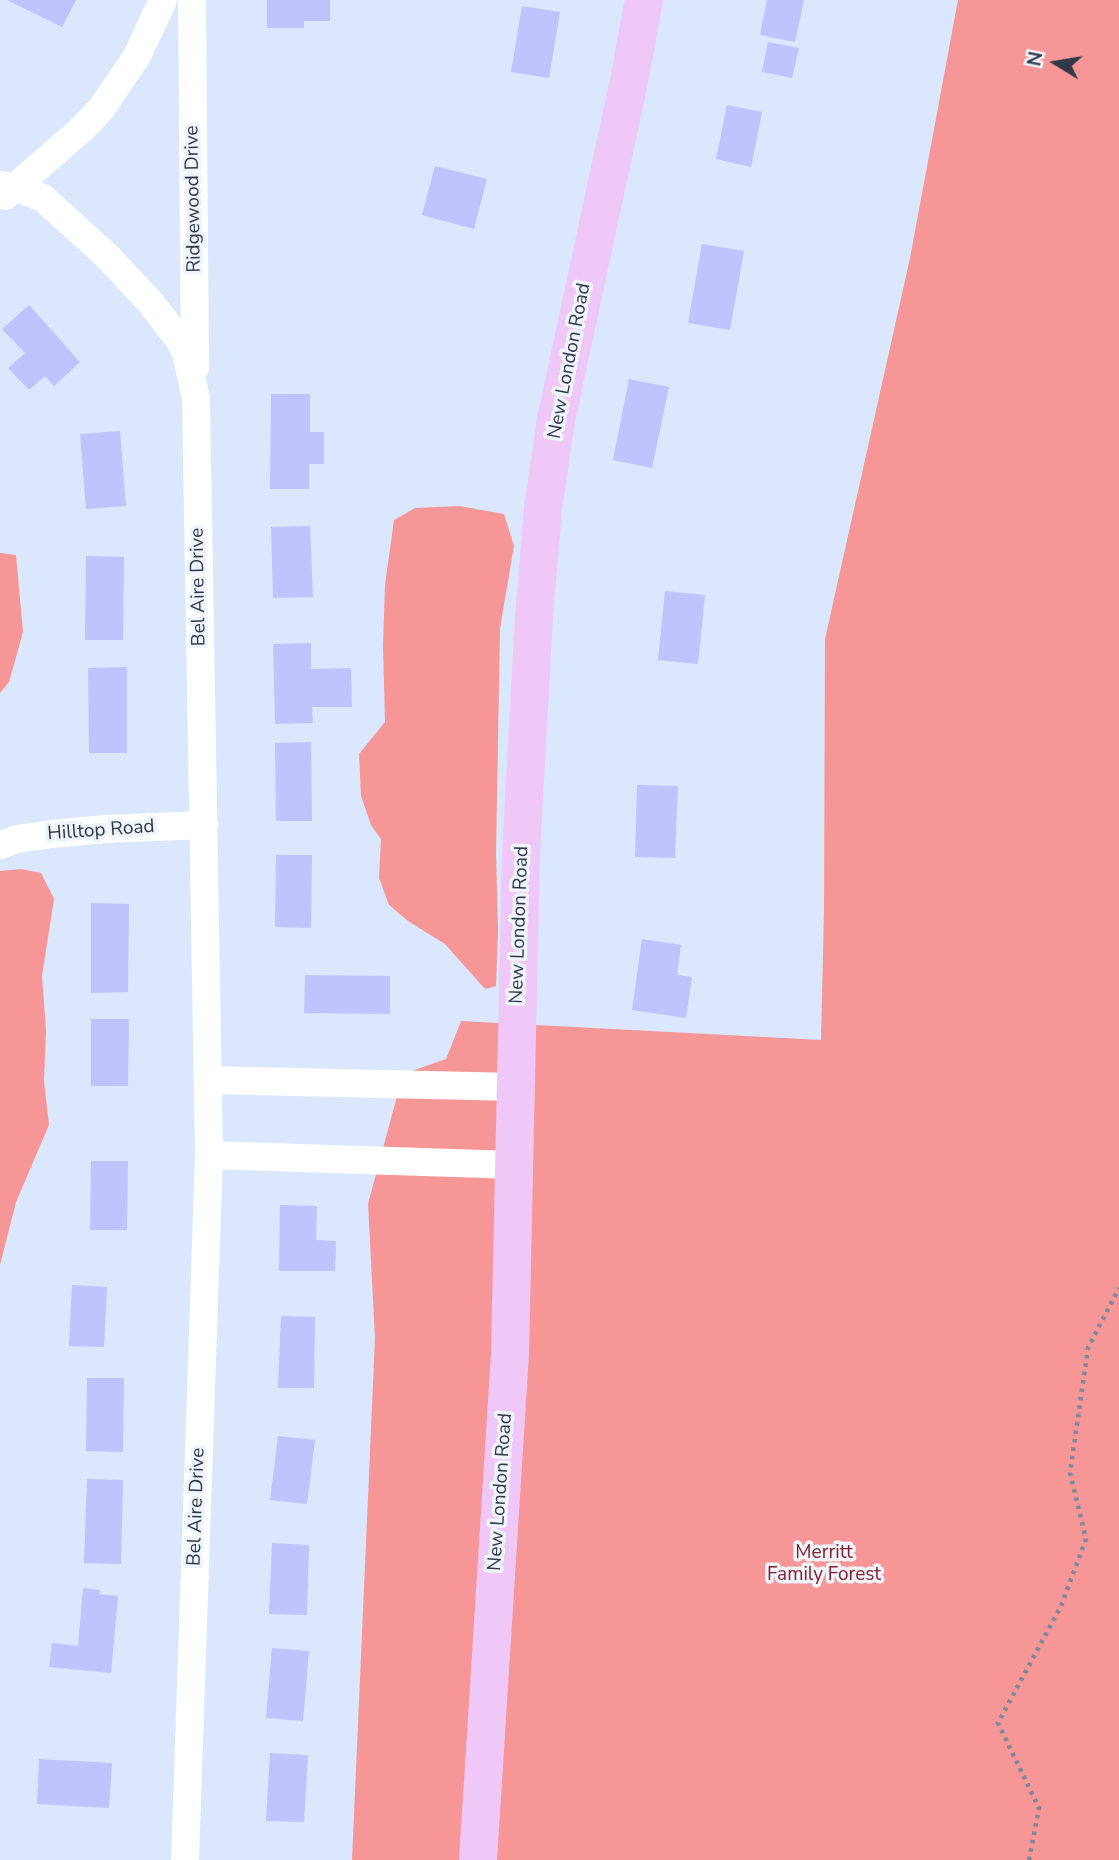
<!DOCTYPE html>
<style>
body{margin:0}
#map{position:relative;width:1119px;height:1860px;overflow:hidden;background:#dae7fc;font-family:"Nunito Sans",sans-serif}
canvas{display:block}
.north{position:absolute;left:1021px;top:28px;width:70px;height:70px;-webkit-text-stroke:5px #eff4fb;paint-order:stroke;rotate:281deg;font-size:19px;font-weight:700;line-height:28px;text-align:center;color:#303846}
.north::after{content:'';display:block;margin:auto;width:24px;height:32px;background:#303846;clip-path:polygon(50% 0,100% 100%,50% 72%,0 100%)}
</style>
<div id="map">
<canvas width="1119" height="1860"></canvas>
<div class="north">N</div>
</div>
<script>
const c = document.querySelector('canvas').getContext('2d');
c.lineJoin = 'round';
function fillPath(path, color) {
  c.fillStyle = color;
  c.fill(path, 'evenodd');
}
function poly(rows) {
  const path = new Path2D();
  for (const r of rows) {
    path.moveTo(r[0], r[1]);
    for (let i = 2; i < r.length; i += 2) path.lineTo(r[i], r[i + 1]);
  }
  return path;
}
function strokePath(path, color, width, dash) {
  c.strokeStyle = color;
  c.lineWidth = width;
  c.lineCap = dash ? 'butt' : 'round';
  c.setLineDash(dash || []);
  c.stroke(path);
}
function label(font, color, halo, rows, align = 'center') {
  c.font = font + ' "Nunito Sans",sans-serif';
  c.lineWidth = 7;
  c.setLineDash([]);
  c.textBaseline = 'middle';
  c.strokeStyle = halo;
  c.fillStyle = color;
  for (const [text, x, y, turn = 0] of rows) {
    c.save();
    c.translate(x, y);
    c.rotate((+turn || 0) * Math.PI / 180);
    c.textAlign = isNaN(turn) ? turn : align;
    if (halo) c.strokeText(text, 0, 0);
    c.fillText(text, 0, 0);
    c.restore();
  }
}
fillPath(poly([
 [958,0,1119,0,1119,1860,352,1860,375,1338,368,1204,403,1074,446,1059,461,1021,821,1040,824,911,825,639,910,258],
 [459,506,504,514,514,546,500,628,496,853,498,931,496,986,485,989,445,944,408,921,389,905,379,878,381,839,371,825,361,796,359,754,385,722,383,645,385,585,394,520,415,508],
 [0,553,16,555,23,632,9,682,0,693],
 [21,869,41,873,54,899,42,976,46,1030,44,1081,49,1125,16,1202,0,1265,0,871]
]), '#f79697');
fillPath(poly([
 [7,0,76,0,62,27],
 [267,0,330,0,330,21,304,21,304,28,267,28],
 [767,0,804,0,795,42,760,35],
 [522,6,560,12,549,78,511,72],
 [768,42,799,48,792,78,762,72],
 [727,105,762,112,751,167,716,159],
 [435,166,487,179,474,229,422,215],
 [702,244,744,251,730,330,688,323],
 [29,305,80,362,54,386,45,376,29,390,8,368,25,353,2,329],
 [629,379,669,387,652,468,613,460],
 [271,394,310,394,310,432,324,432,324,464,309,464,309,489,270,489],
 [120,431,126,506,86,509,80,434],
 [310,526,313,597,273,598,271,527],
 [86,556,124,557,123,640,85,640],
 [665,591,705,595,698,664,658,660],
 [311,643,311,669,351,668,352,707,312,707,313,723,275,724,273,644],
 [127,667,127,753,89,753,88,668],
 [311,742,312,821,276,821,275,743],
 [637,785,678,786,675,858,635,857],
 [276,855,312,855,311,928,275,927],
 [91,903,129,904,128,992,91,993],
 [642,939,681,945,677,975,692,977,686,1018,632,1010],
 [305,975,390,976,390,1014,304,1013],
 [91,1019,129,1019,128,1086,91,1086],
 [91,1161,128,1161,127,1230,90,1230],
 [280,1205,317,1206,316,1240,336,1241,335,1271,279,1271],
 [72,1285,107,1287,104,1347,69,1346],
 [281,1316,315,1317,314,1388,278,1388],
 [87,1378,124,1378,123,1452,86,1451],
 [278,1436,315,1440,307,1504,270,1500],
 [87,1479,123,1480,121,1564,84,1563],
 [272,1543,309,1545,307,1615,269,1614],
 [83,1588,100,1590,99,1594,118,1596,111,1673,49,1667,52,1643,78,1646],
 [272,1648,309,1651,303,1721,266,1718],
 [270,1753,308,1755,304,1822,266,1821],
 [39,1759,112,1763,109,1808,37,1804]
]), '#bdc4fe');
strokePath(poly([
 [1029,1860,1039,1808,998,1723,1061,1606,1086,1539,1070,1473,1088,1348,1119,1288]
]), '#7e8899', 4.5, [3.5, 5]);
strokePath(poly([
 [192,0,195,368],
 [0,185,15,187,43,198,107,256,151,303,180,341,186,353,196,399,209,1155,185,1860],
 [5,196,83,128,101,109,137,56,163,0],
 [0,845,17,839,52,834,105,829,204,825],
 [208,1080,516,1087],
 [209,1155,515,1165]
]), '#fff', 28);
strokePath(poly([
 [478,1860,510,1354,521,854,534,616,543,509,556,420,629,81,644,0]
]), '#efc8f8', 38);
label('19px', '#303846', '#eff4fb', [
 ["Ridgewood Drive",194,199,-91],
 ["New London Road",570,361,-79],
 ["Bel Aire Drive",199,587,-91],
 ["Hilltop Road",101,831,-4],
 ["New London Road",520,925,-88],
 ["New London Road",501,1492,-86],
 ["Bel Aire Drive",197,1507,-88]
]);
label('19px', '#821f2a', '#eff4fb', [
 ["Merritt",824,1553],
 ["Family Forest",824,1575]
]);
</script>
